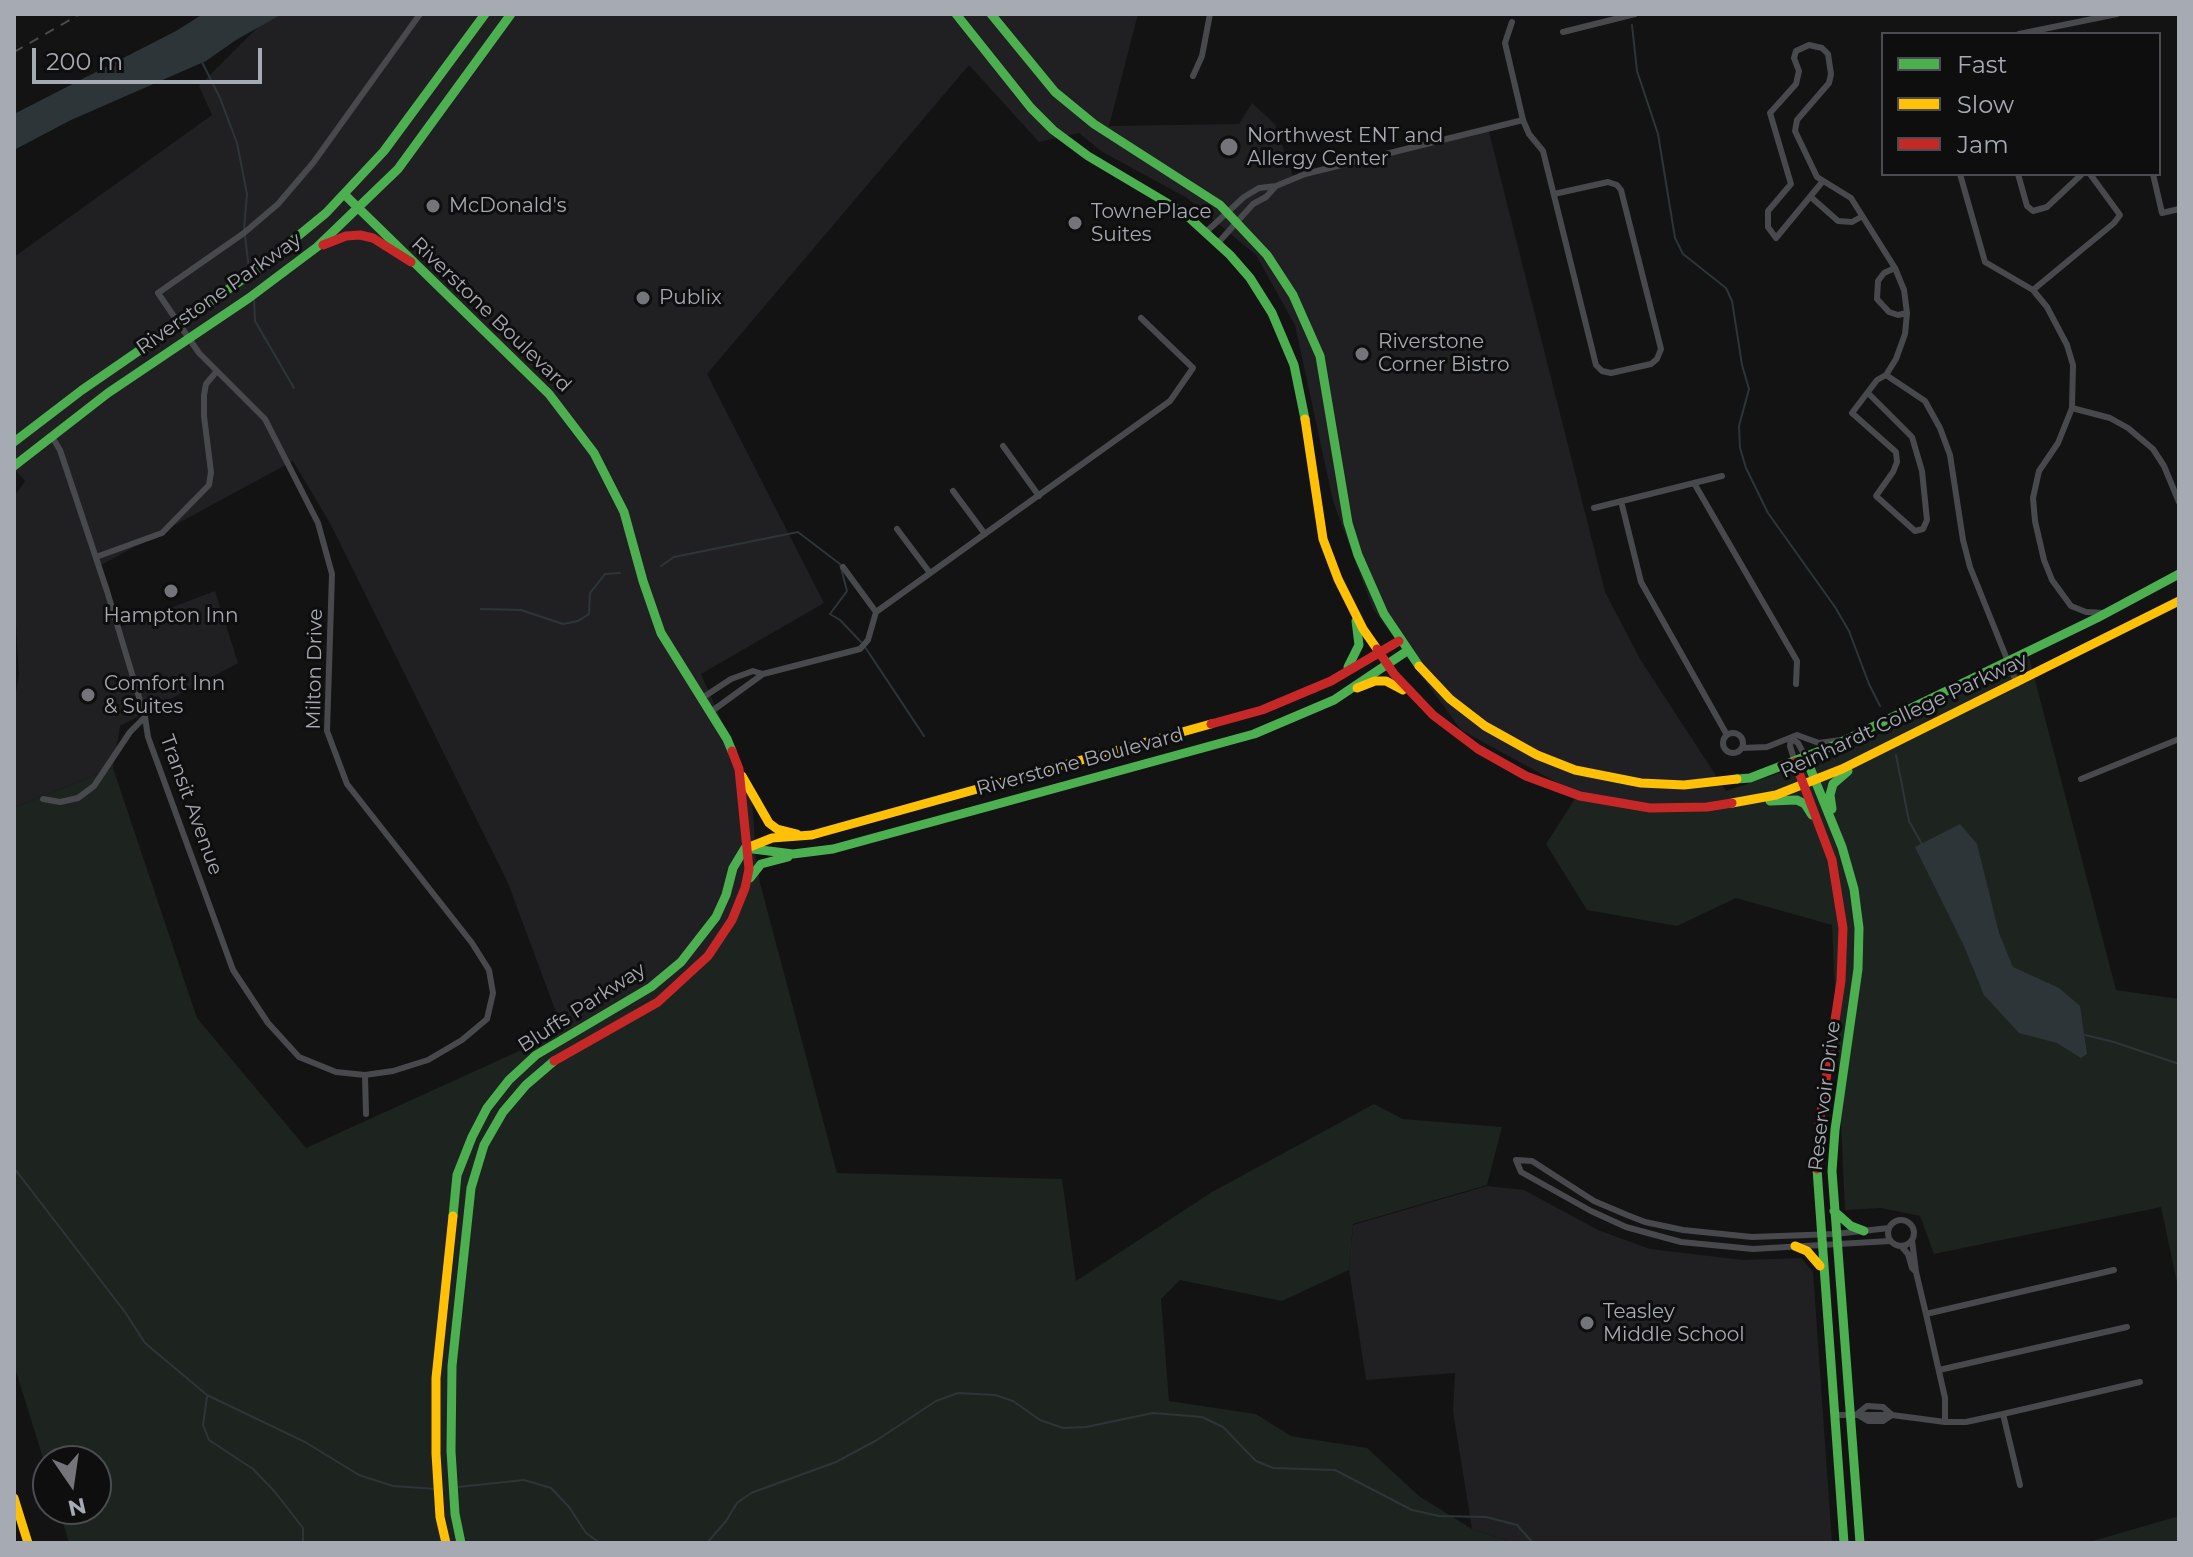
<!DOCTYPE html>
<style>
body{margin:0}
#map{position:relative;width:2193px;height:1557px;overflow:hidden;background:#131314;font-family:Montserrat,sans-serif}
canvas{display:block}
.frame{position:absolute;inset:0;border:16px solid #a6aab3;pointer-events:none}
.legend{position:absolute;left:1881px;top:32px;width:280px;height:144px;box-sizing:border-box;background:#0e0e0f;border:2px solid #4b4c51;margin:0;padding:10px 14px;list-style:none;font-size:24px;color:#a6aab3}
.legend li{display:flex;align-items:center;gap:16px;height:40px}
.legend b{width:40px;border:2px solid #4b4c51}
.north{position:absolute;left:32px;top:1445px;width:80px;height:80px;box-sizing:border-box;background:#0e0e0f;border:2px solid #4b4c51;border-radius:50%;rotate:167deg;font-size:22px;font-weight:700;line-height:32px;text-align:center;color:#a6aab3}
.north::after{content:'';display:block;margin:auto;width:28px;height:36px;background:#73757b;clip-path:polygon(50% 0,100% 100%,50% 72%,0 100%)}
.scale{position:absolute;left:32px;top:48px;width:230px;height:36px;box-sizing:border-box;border:4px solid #a6aab3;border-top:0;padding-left:10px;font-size:24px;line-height:28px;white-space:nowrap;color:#a6aab3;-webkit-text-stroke:6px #0e0e0f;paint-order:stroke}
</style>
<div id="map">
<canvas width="2193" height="1557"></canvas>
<div class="frame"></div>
<ul class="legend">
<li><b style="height:10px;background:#4caf50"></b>Fast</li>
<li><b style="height:10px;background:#ffc107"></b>Slow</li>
<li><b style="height:10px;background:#c62828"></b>Jam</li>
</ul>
<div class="north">N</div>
<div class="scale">200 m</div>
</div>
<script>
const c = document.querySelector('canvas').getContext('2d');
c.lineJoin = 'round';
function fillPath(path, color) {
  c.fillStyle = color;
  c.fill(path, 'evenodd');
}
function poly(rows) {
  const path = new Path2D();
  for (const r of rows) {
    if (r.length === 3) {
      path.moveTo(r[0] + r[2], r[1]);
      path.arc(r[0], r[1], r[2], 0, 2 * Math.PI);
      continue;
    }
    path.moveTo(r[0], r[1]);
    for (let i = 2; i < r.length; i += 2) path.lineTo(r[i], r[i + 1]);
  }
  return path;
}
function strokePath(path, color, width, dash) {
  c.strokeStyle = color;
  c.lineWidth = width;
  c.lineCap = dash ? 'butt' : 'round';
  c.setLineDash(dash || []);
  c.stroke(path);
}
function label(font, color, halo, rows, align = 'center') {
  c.font = font + ' Montserrat,sans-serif';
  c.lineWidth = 6;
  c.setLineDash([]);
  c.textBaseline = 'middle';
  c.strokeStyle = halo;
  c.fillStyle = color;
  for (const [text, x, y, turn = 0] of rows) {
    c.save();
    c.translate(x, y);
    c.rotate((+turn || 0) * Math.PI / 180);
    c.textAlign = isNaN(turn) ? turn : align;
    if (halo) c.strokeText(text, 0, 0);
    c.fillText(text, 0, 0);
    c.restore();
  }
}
fillPath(poly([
 [271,14,1138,14,1109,126,1239,124,1252,103,1275,124,1294,179,1488,128,1605,592,1640,659,1726,791,1713,807,1653,809,1578,794,1461,730,1373,609,1333,501,1295,325,1256,255,1187,198,1101,151,1079,133,1039,142,969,65,707,374,824,603,701,674,751,787,756,857,726,929,698,964,639,1006,563,1031,508,883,331,525,293,461,101,565,120,627,215,591,238,663,120,726,113,768,14,808,14,702,19,676,14,588,14,497,25,481,14,469,14,257,212,115,199,86],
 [1487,1186,1524,1190,1598,1230,1650,1249,1743,1260,1801,1258,1813,1272,1832,1543,1515,1543,1472,1529,1453,1411,1455,1373,1366,1380,1349,1269,1353,1225]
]), '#202022');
fillPath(poly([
 [2029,657,2116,990,2179,999,2179,1292,2161,1207,1934,1254,1920,1216,1881,1208,1845,1210,1832,925,1736,898,1677,926,1587,910,1546,844,1578,794,1653,809,1713,807,1726,791,1850,749],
 [113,768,197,1018,306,1148,563,1031,639,1006,698,964,726,929,756,857,760,883,837,1173,1062,1179,1076,1281,1212,1192,1374,1104,1403,1119,1502,1127,1487,1185,1353,1224,1349,1270,1282,1301,1180,1280,1161,1299,1169,1401,1256,1414,1291,1436,1367,1448,1419,1496,1472,1529,1515,1543,69,1543,59,1509,96,1509,96,1461,48,1461,48,1474,14,1365,14,808],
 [2179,1516,2179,1543,2086,1543]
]), '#1d231e');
fillPath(poly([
 [203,14,282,14,236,40,206,61,71,120,14,150,14,114,176,31],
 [1960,824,1977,844,1999,933,2013,967,2059,988,2080,1006,2087,1054,2081,1058,2057,1043,2019,1033,1984,995,1964,946,1915,847]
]), '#2d3539');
strokePath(poly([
 [1632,25,1637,71,1658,134,1675,238,1683,254,1726,288,1732,301,1742,365,1749,389,1739,426,1740,448,1746,468,1768,513,1835,607,1849,631,1869,684,1880,706],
 [202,62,220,98,237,143,247,194,244,230],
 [245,236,249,269],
 [254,299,255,321,294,388],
 [661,566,674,557,798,532,840,564,847,591,830,614,840,620,861,642],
 [481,609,521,610,563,624,578,621,589,614,590,593,605,574,620,573],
 [865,647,924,736],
 [1896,755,1909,821,1923,846],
 [2085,1035,2114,1042,2179,1064],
 [14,1168,125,1312,145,1343,207,1395,305,1442,359,1475,393,1486,436,1489],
 [207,1397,203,1425,209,1440,253,1469,275,1492,303,1528,303,1543],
 [458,1487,524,1480,551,1488,569,1507,586,1533,600,1543],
 [707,1543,726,1521,737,1503,751,1493,836,1462,877,1440,936,1401,958,1393,995,1395,1013,1401,1040,1420,1063,1428,1086,1427,1153,1413,1202,1417,1223,1427,1256,1461,1273,1468,1335,1470,1412,1510,1439,1516,1486,1517,1517,1525,1533,1543]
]), '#2d3539', 2);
strokePath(poly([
 [1512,22,1505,43,1523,120,1529,134,1543,151,1596,365,1602,371,1611,373,1651,364,1657,359,1661,349,1621,190,1617,185,1608,182,1554,194],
 [1563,32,1635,14],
 [2019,34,2117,14],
 [1193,76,1202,56,1210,14],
 [1960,174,1985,262,2033,290,2047,307,2067,345,2073,365,2072,408,2058,443,2039,471,2033,498,2035,521,2044,560,2052,580,2071,606,2086,612,2105,613],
 [2018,174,2027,206,2033,211,2047,207,2082,174],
 [2153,174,2162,213,2179,209],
 [1823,181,1776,238,1768,227,1768,211,1791,184,1770,113,1796,84,1799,71,1794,58,1796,51,1809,45,1822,48,1828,54,1831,74,1829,83,1797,120,1795,131,1817,177,1851,198,1895,268,1904,290,1907,313,1905,334,1896,359,1886,375],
 [1276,186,1305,174,1523,120],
 [1812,198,1838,221,1852,222,1861,217],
 [1206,232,1244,197,1259,188,1276,186,1266,197,1253,204,1218,243],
 [1895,268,1884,273,1878,281,1877,299,1889,312,1898,315,1907,313],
 [2033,290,2114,223,2120,215,2090,174],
 [1868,393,1912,437,1922,471,1927,520,1923,529,1915,531,1876,496,1893,472,1897,462,1896,452,1852,413,1877,380,1886,375,1925,401,1940,428,1950,455,1963,540,1970,567,2017,684],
 [2072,408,2110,418,2128,428,2153,449,2164,466,2179,502],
 [52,437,60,450,107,591,145,717,148,737,233,970,268,1023,299,1057,336,1072,365,1075,393,1071,428,1060,462,1040,487,1019,493,993,489,970,472,943,347,784,327,731,332,574,318,523,265,419,199,353,158,293,244,233,278,204,313,163,420,14],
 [1003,446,1039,496],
 [1694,483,1797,661,1796,684],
 [953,491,985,534],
 [1621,501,1641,582,1727,735],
 [1594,508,1722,476],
 [897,529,930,573],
 [96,557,162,533,209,485,211,472,204,416,204,395,206,384,217,371],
 [843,567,876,612],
 [702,698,731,679,753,671,763,674],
 [712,711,763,674,860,649,868,640,876,612,1170,401,1193,368,1141,318],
 [1733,743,10],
 [1742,748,1767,747,1797,735,1819,743,1841,740],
 [1795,762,1790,746,1791,738,1798,743,1806,758],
 [2081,779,2179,739],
 [43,799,60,802,78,798,94,786,130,732,145,717],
 [365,1075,366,1114],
 [1901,1233,13],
 [1889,1228,1835,1234,1752,1237,1683,1230,1645,1222,1627,1215,1594,1201,1532,1161,1516,1160,1521,1172,1591,1211,1626,1227,1681,1242,1753,1249,1890,1241],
 [1912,1240,1916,1272,1926,1314],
 [1901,1246,1908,1254,1912,1268,1916,1272],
 [1939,1370,2127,1327],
 [1857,1414,1867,1406,1883,1407,1892,1415],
 [2003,1414,2020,1485],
 [1834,1415,1892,1415,1945,1422,1945,1398,1926,1314,2114,1270],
 [1858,1415,1868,1421,1883,1421,1892,1415],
 [1945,1422,1966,1422,2003,1414,2140,1382]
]), '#48494c', 6);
strokePath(poly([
 [956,14,1031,108,1053,130,1088,156,1184,213,1230,255,1250,278,1272,313,1294,365,1305,419],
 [991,14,1055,92,1094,124,1220,205,1267,255,1293,295,1320,356,1348,523,1358,555,1384,614,1419,666],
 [345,195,549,394,594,453,624,512,643,581,661,633,727,739,732,751],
 [14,442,82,390,259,268,326,213,384,151,485,14],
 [14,466,108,393,249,298,317,247,398,169,511,14],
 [1348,667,1359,645,1356,621],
 [1806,758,1842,847,1854,889,1859,928,1858,969,1835,1130,1832,1171,1860,1543],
 [1737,779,1750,778,1833,746,2097,618,2179,574],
 [1770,801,1797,800,1805,804,1812,815],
 [1832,809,1830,795,1833,784,1848,771],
 [745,848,793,854,833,849,1254,734,1334,700,1407,651],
 [750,878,761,864,788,857],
 [1817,1169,1844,1543],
 [1834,1211,1851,1226,1864,1231],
 [453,1216,457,1175,472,1137,487,1108,509,1080,536,1055,651,987,681,962,716,917,726,895,733,868,745,848],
 [461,1543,455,1514,451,1451,452,1366,471,1188,484,1145,503,1112,526,1085,554,1061]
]), '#4caf50', 9);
strokePath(poly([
 [1305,419,1323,539,1338,579,1363,629,1377,649],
 [1419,666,1450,699,1485,726,1537,755,1575,770,1641,783,1684,785,1737,779],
 [1357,688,1375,681,1386,681,1403,690],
 [742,776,769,823,777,829,797,834],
 [1732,803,1776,795,1842,769,2179,601],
 [747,848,772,838,812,835,1211,724],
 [1795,1246,1807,1251,1820,1266],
 [14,1498,28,1543],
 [446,1543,440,1517,436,1454,436,1378,453,1216]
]), '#ffc107', 9);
strokePath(poly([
 [323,245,346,236,360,235,373,238,411,262],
 [1377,649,1394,674,1433,715,1478,749,1526,776,1580,796,1650,808,1707,807,1732,803],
 [1211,724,1262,710,1331,681,1399,641],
 [1795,762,1832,860,1843,928,1841,981,1819,1125,1817,1169],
 [554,1061,658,1002,708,956,732,920,745,888,749,869,739,769,732,751]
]), '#c62828', 9);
strokePath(poly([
 [14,52,80,14]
]), '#494a4c', 2, [10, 8]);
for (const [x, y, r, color] of [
 [1229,147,10,"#73757b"],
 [433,206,8,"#73757b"],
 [1075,223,8,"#73757b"],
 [643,298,8,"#73757b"],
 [1362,354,8,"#73757b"],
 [171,591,8,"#73757b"],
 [88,695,8,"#73757b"],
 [1587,1323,8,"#73757b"]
]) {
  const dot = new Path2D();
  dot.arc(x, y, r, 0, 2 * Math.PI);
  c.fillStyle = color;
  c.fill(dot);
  strokePath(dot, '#0e0e0f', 3);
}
label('20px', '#a6aab3', '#0e0e0f', [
 ["Northwest ENT and",1247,136],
 ["Allergy Center",1247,159],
 ["McDonald's",449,206],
 ["TownePlace",1091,212],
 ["Suites",1091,235],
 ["Publix",659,298],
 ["Riverstone",1378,342],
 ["Corner Bistro",1378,365],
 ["Hampton Inn",171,616,"center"],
 ["Comfort Inn",104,684],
 ["& Suites",104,707],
 ["Teasley",1603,1312],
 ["Middle School",1603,1335]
], 'left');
label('20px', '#a6aab3', '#0e0e0f', [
 ["Riverstone Parkway",219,294,-35],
 ["Riverstone Boulevard",491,315,44],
 ["Milton Drive",315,669,-89],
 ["Reinhardt College Parkway",1904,716,-25],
 ["Riverstone Boulevard",1080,762,-15],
 ["Transit Avenue",191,805,70],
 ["Bluffs Parkway",582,1008,-33],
 ["Reservoir Drive",1825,1096,-83]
]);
</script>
